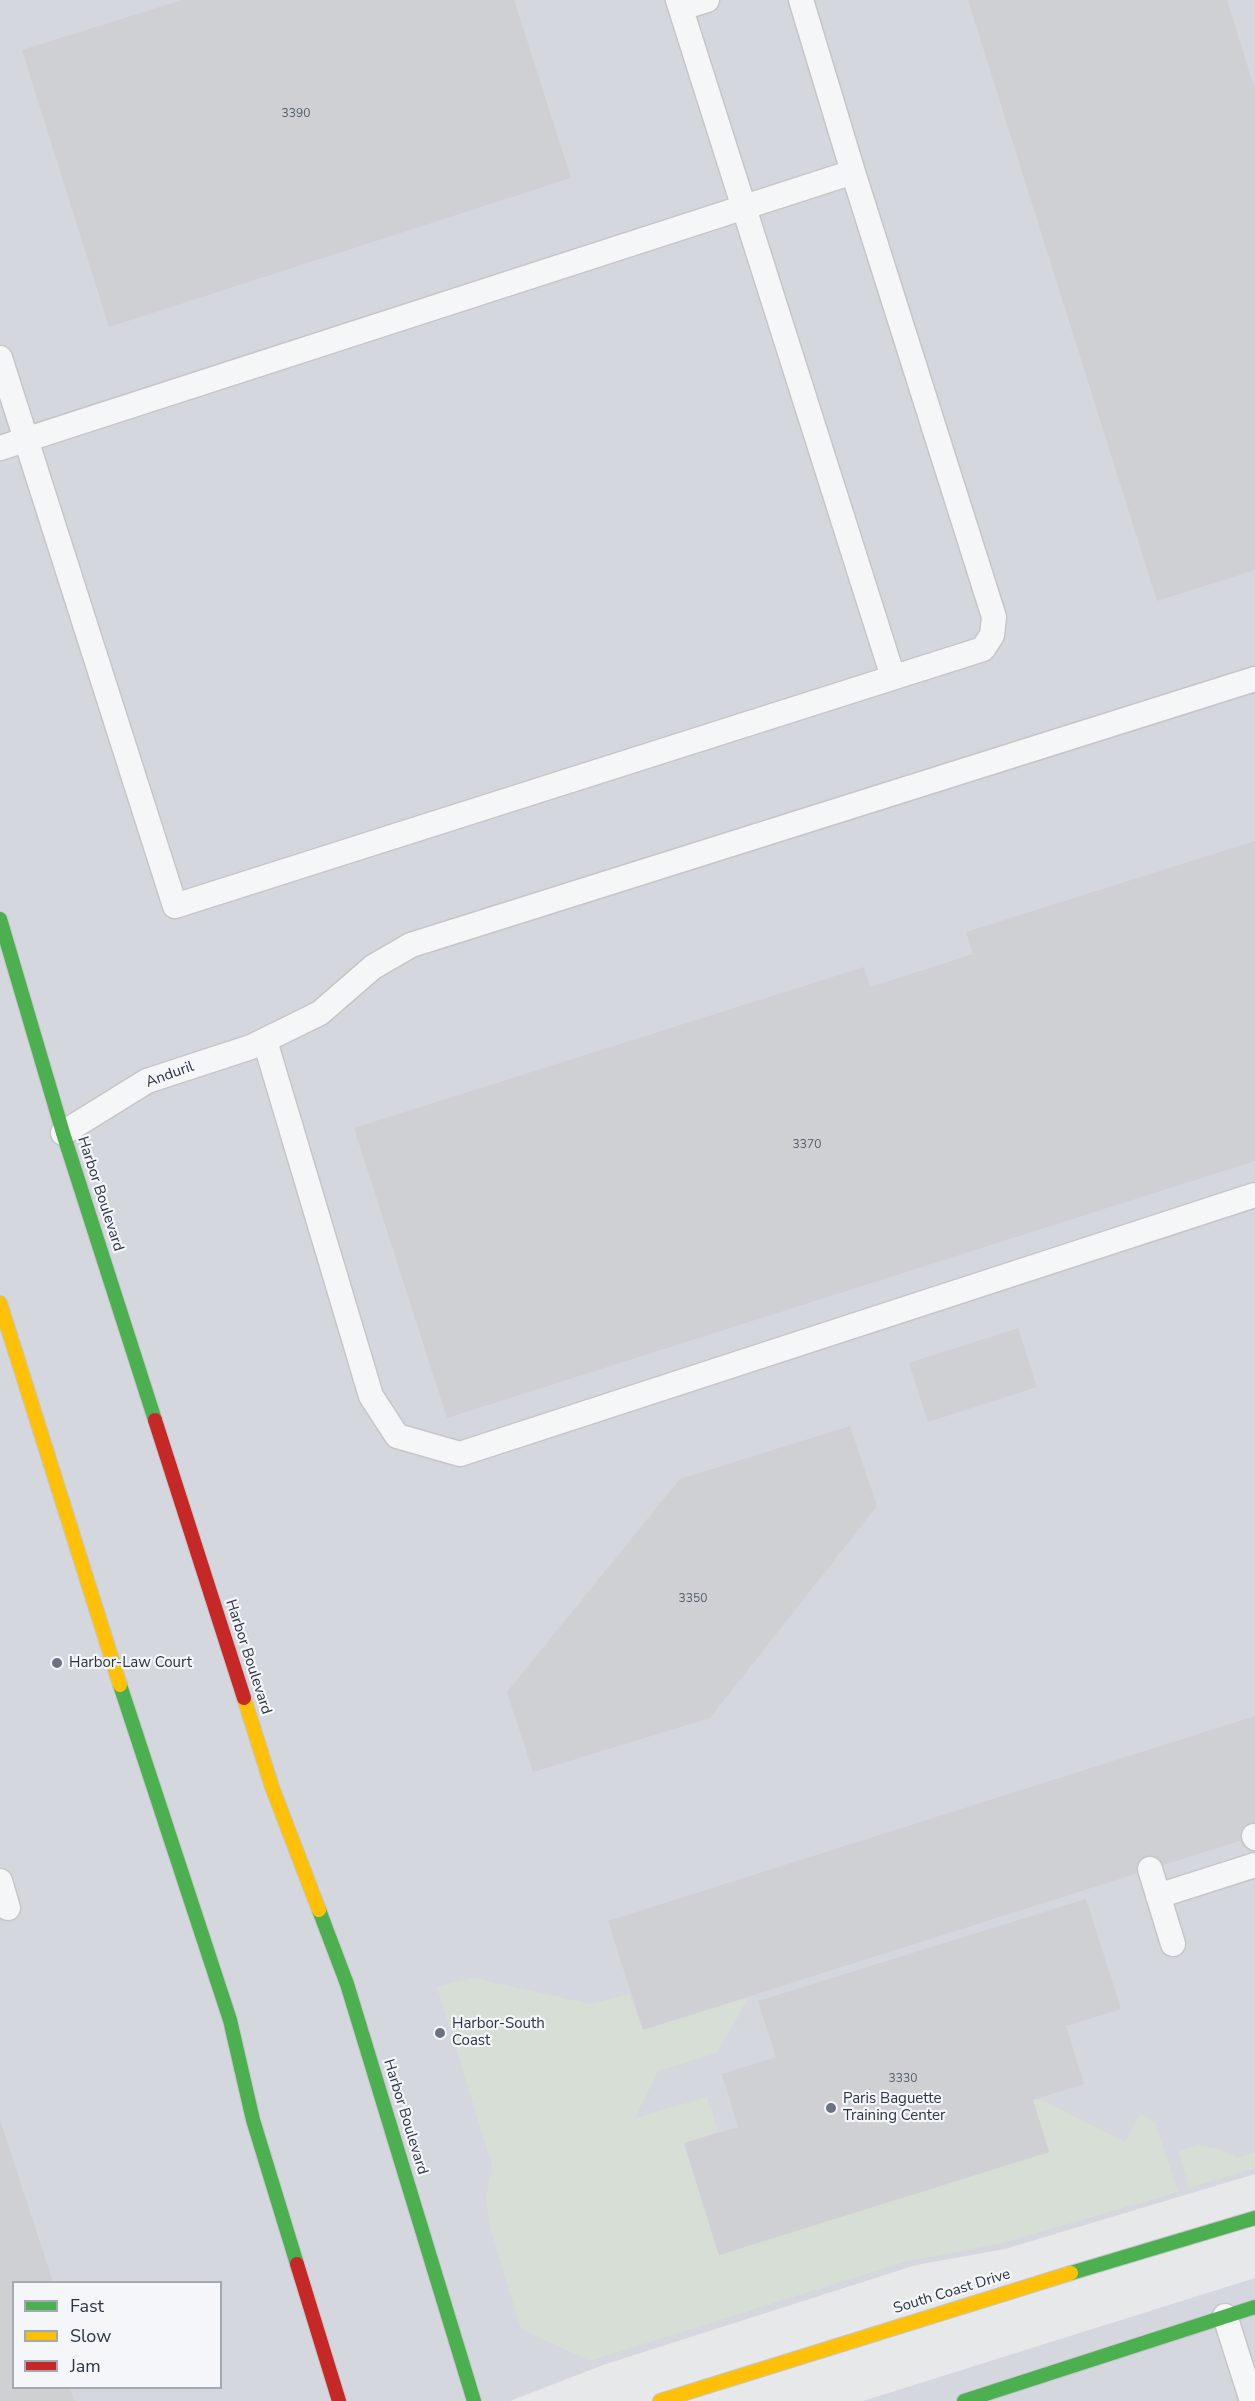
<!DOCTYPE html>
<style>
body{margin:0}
#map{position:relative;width:1255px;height:2401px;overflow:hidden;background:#e6e8ea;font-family:"Nunito Sans",sans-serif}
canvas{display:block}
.legend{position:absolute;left:12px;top:2281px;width:210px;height:108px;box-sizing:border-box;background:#f4f6f9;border:2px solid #a4a8b1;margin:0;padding:8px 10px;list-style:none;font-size:18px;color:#2b3445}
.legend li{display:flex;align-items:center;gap:12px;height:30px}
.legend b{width:30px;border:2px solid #a4a8b1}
</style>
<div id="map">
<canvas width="1255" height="2401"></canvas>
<ul class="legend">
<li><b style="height:8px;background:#4caf50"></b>Fast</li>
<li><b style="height:8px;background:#ffc107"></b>Slow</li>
<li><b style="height:8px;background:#c62828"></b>Jam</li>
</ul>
</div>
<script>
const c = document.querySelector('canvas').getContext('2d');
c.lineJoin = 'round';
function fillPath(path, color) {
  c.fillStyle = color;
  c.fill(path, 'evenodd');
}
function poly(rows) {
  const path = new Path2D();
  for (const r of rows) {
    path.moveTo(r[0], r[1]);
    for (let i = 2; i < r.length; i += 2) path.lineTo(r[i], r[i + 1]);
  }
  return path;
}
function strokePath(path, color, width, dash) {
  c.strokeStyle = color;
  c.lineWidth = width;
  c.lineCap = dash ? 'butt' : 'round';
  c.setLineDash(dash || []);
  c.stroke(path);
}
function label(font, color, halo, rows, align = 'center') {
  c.font = font + ' "Nunito Sans",sans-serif';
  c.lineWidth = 4.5;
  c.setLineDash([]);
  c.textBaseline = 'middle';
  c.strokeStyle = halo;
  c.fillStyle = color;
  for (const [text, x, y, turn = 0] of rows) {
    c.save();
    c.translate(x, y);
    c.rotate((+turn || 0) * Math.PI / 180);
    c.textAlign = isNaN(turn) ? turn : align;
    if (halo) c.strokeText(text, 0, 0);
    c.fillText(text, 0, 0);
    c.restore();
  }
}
fillPath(poly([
 [0,0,1255,0,1255,2174,1005,2249,916,2265,603,2365,510,2401,0,2401],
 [14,2282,220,2282,220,2388,14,2388],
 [1255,2278,1255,2401,863,2401]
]), '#d4d7dd');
fillPath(poly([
 [473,1978,591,2004,629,1994,643,2030,749,1997,717,2053,658,2071,635,2118,707,2097,718,2132,684,2144,719,2255,1049,2152,1033,2100,1042,2100,1125,2142,1140,2113,1155,2123,1178,2192,1002,2243,904,2262,590,2361,521,2329,490,2228,486,2197,492,2165,437,1987],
 [1199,2145,1222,2150,1237,2158,1255,2152,1255,2168,1189,2188,1178,2151]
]), '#d6ded6');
fillPath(poly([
 [182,0,514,0,571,178,109,327,22,50],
 [968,0,1227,0,1255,90,1255,570,1157,601],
 [1255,841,1255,1161,447,1418,354,1128,864,967,870,987,973,954,966,932],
 [1018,1328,1037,1387,928,1422,909,1363],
 [850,1426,877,1506,710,1718,533,1772,507,1692,680,1479],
 [1255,1716,1255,1836,643,2030,608,1921],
 [1086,1899,1121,2009,1066,2026,1084,2084,1033,2100,1049,2152,719,2255,684,2143,738,2127,722,2074,776,2057,758,2001],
 [0,2120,53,2282,14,2282,14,2388,70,2388,74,2401,0,2401]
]), '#ced0d3');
const lane = poly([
 [678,0,893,677],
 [681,8,707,0],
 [0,358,175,906,983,649,992,635,994,617,853,172,801,0],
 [0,448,853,172],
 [265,1041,371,1396,397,1436,460,1454,1255,1195],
 [63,1133,147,1081,251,1047,320,1013,373,967,411,945,1255,679],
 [1254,1836,1255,1838],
 [1150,1869,1173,1944],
 [0,1881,8,1908],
 [1158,1896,1255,1865],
 [1225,2316,1252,2401]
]);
const fast = poly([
 [0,919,63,1133,155,1420],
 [120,1685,230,2020,253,2120,297,2264],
 [319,1910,347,1984,474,2401],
 [1071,2273,1255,2218],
 [964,2401,1255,2307]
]);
const slow = poly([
 [0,1303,120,1685],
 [244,1698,272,1787,319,1910],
 [660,2401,1071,2273]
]);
const jam = poly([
 [155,1420,244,1698],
 [297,2264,339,2401]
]);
strokePath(lane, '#c4c6c8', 27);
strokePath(fast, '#c4c6c8', 16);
strokePath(slow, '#c4c6c8', 16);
strokePath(jam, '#c4c6c8', 16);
strokePath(lane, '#f5f6f7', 24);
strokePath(fast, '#4caf50', 14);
strokePath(slow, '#ffc107', 14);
strokePath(jam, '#c62828', 14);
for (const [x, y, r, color] of [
 [57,1663,6,"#6c737f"],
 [440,2033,6,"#6c737f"],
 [831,2108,6,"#6c737f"]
]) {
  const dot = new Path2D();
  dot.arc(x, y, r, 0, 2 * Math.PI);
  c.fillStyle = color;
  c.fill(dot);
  strokePath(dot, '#f4f6f9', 2);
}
label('12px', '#545c69', null, [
 ["3390",296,114],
 ["3370",807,1145],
 ["3350",693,1599],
 ["3330",903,2079]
]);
label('15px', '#2b3445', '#f4f6f9', [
 ["Anduril",170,1075,-20],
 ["Harbor Boulevard",100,1194,72],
 ["Harbor Boulevard",248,1657,72],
 ["Harbor Boulevard",405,2117,73],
 ["South Coast Drive",952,2292,-17]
]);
label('15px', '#2b3445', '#f4f6f9', [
 ["Harbor-Law Court",69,1663],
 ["Harbor-South",452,2024],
 ["Coast",452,2041],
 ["Paris Baguette",843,2099],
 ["Training Center",843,2116]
], 'left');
</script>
